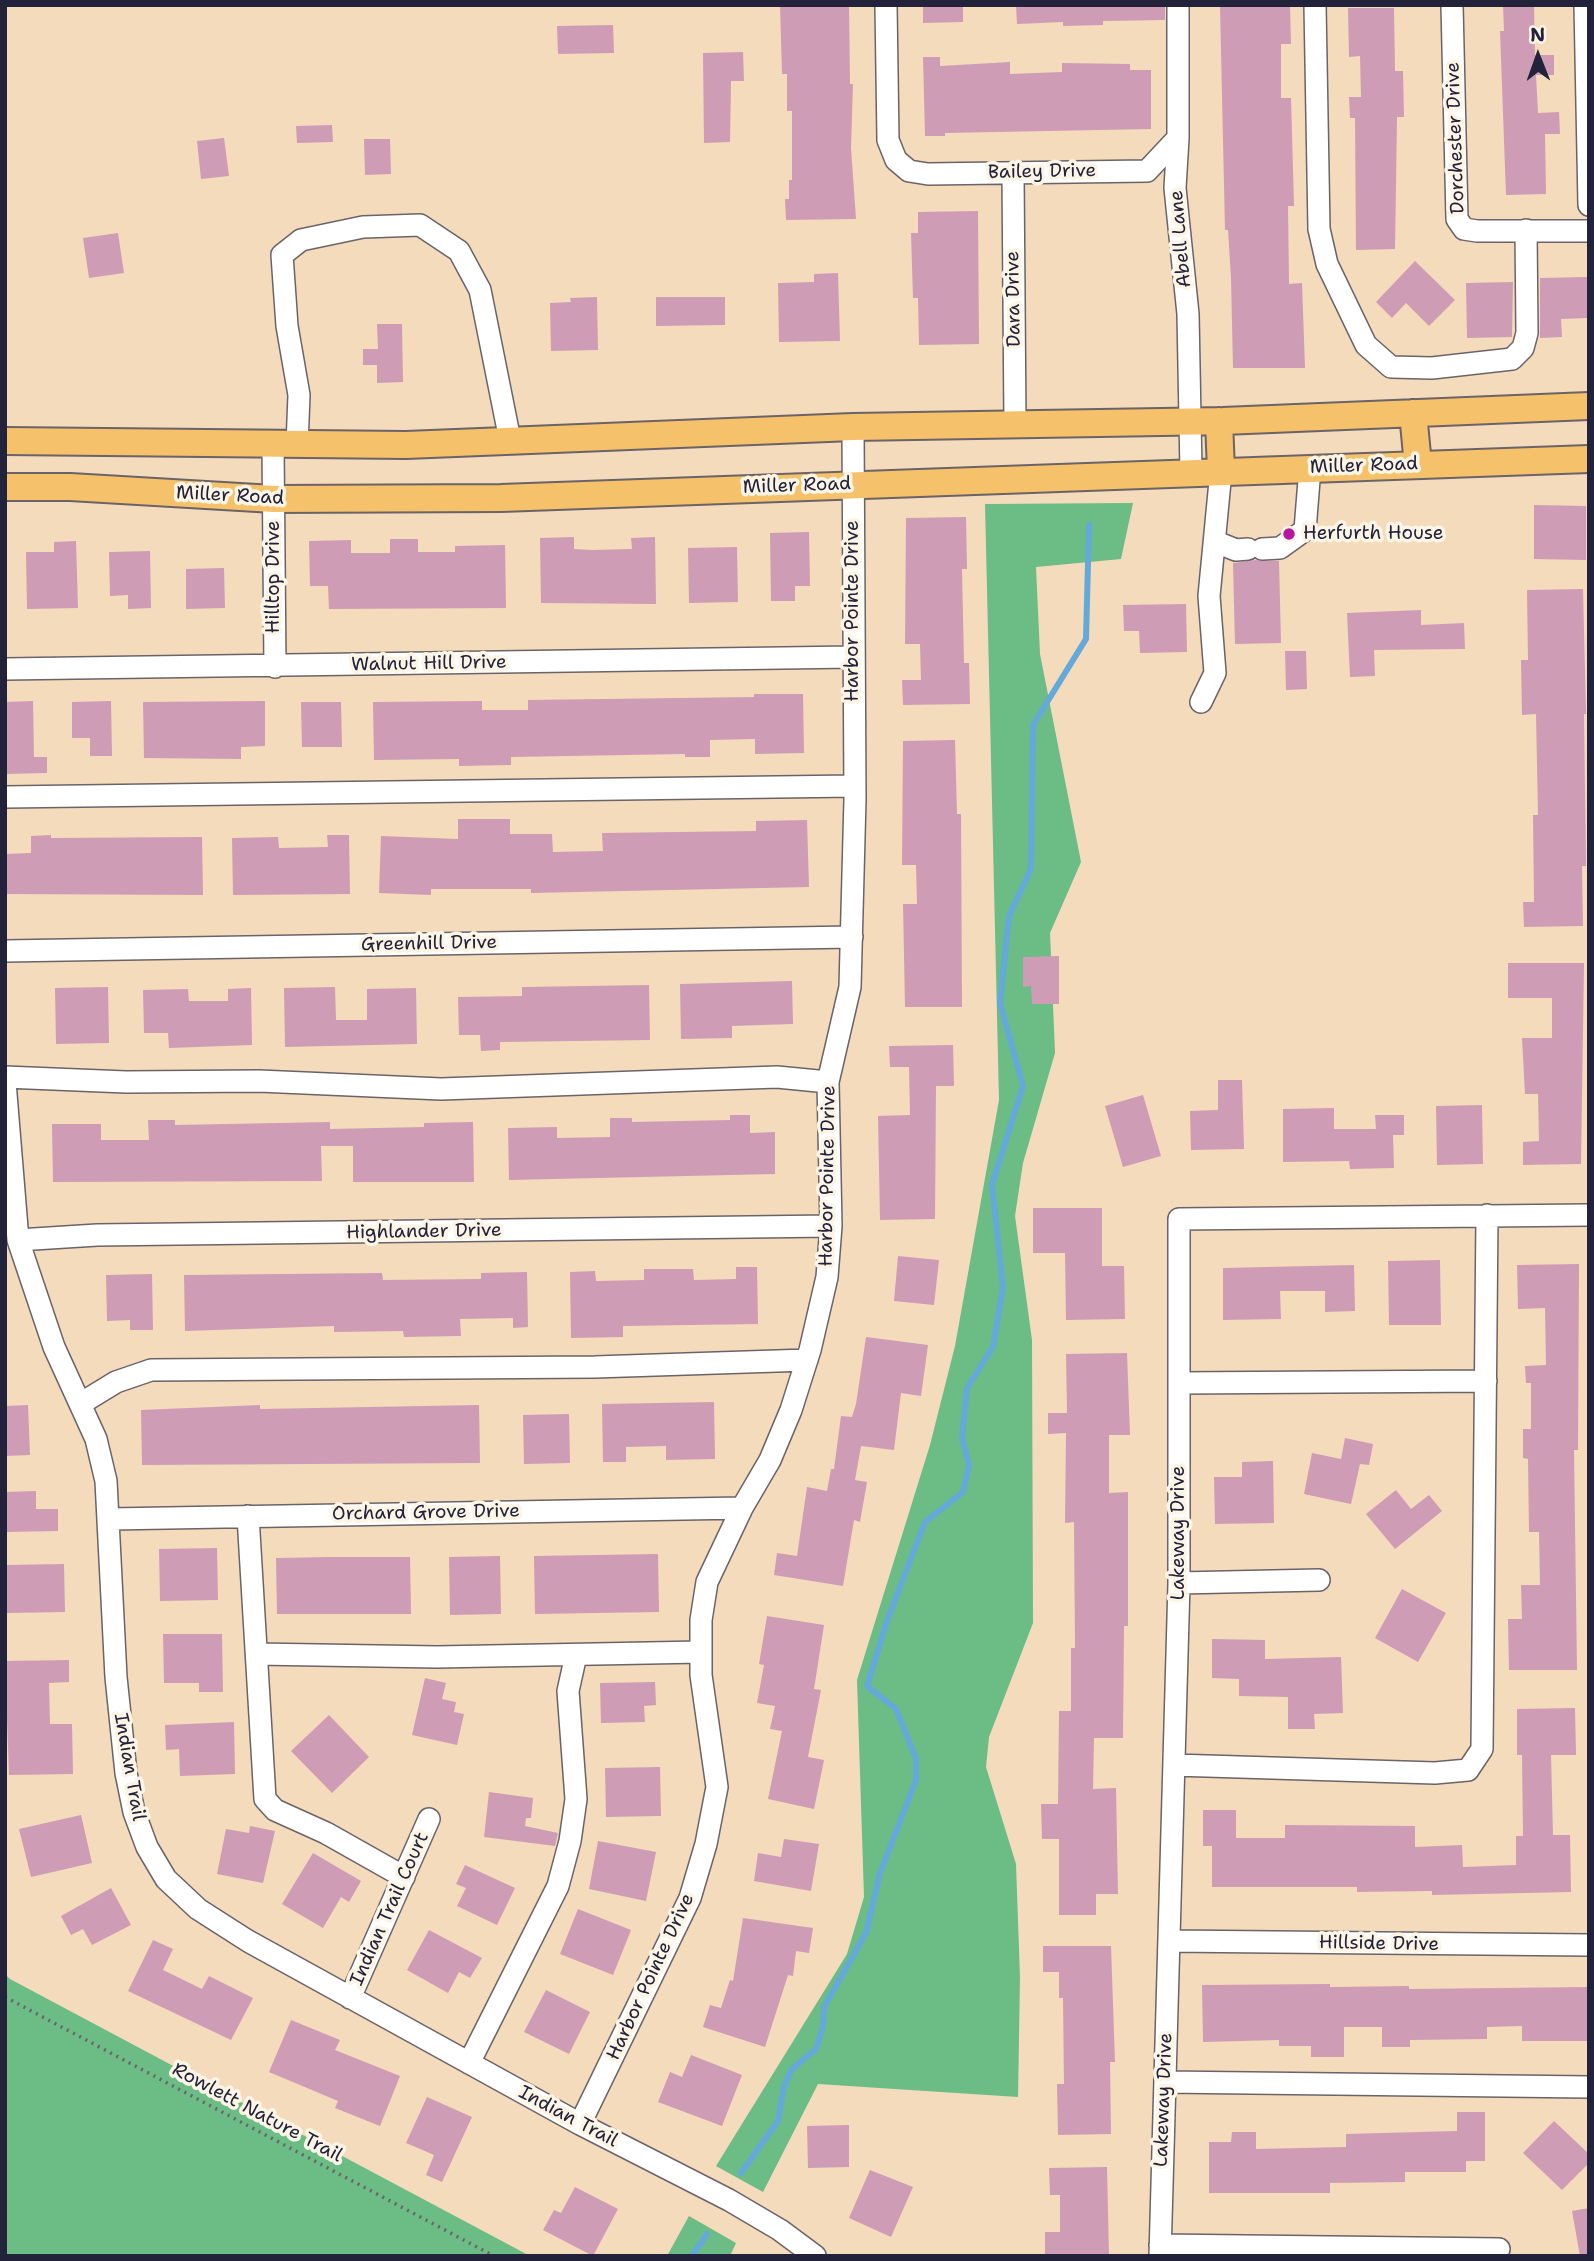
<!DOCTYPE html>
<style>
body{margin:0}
#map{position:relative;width:1594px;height:2261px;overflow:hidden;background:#f3dbbc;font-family:"Shantell Sans",sans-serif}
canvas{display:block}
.frame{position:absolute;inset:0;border:7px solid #22223b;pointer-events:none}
.north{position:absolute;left:1503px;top:21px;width:70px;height:70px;-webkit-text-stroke:5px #fcf5e5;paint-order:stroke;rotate:359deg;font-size:19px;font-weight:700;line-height:28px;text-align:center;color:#22223b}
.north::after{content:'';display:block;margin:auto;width:24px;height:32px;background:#22223b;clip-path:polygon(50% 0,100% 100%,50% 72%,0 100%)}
</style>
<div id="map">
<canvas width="1594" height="2261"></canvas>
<div class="frame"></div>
<div class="north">N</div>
</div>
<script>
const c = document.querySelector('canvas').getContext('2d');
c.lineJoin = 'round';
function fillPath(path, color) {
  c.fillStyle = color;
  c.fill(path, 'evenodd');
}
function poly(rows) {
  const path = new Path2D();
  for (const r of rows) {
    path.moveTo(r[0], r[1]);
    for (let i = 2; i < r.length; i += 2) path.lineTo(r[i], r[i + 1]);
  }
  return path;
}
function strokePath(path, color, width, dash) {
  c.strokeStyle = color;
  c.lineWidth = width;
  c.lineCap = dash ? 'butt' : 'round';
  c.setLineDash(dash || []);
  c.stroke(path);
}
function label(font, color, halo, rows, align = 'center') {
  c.font = font + ' "Shantell Sans",sans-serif';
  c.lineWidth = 7;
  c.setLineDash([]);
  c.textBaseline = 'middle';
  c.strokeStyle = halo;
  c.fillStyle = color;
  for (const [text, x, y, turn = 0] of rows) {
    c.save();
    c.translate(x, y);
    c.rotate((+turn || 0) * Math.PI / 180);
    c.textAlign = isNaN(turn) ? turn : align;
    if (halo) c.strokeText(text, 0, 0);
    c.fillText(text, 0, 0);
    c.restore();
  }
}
fillPath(poly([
 [1133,503,1121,559,1036,567,1040,654,1081,862,1050,933,1055,1053,1023,1163,1015,1216,1032,1340,1033,1623,989,1737,986,1767,1016,1864,1020,1977,1018,2097,818,2084,763,2192,716,2166,847,1954,864,1897,857,1680,930,1445,955,1346,999,1100,985,504],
 [5,1974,10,1979,530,2256,5,2256],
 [689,2216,736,2243,730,2256,667,2256]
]), '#6cbc86');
strokePath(poly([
 [741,2173,778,2121,784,2086,792,2069,816,2049,823,2027,824,2007,866,1933,880,1873,916,1780,916,1759,896,1709,867,1686,887,1621,925,1522,963,1492,969,1465,962,1438,967,1388,993,1347,1003,1287,992,1185,1023,1086,1000,1003,1009,916,1031,869,1033,725,1086,639,1089,525],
 [692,2256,707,2234]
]), '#64a9da', 6);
fillPath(poly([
 [780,5,849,5,850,84,853,84,851,148,856,219,786,220,785,199,789,199,789,180,792,180,792,111,787,111,787,74,782,74],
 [923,5,963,5,963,22,923,23],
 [1016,5,1165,5,1165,20,1103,21,1103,25,1063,26,1063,22,1017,24],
 [1290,5,1291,44,1281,44,1281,98,1291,98,1294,206,1288,206,1289,284,1302,283,1305,368,1233,368,1231,278,1228,230,1225,230,1220,6],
 [1503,5,1534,5,1535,55,1554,55,1554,75,1536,75,1538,113,1559,112,1560,134,1545,134,1546,194,1506,195,1500,31,1504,31],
 [1348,8,1394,8,1395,71,1403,71,1404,117,1397,117,1395,249,1356,250,1355,118,1350,118,1349,97,1361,97,1360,56,1349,57],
 [613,25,614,53,558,54,557,26],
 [743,52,744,81,731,81,730,142,704,143,703,53],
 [923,57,940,57,940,66,1010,62,1010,74,1062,72,1062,63,1130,64,1130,70,1151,70,1151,129,945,133,945,136,925,136],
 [332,125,333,142,297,143,296,126],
 [224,138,229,176,201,179,197,141],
 [364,139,390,139,391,174,365,175],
 [978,211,979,344,919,345,918,298,913,298,911,233,918,233,918,212],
 [118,233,124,273,89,278,83,238],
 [1415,261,1455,300,1429,326,1406,303,1392,318,1376,302],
 [838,273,840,341,779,342,778,283,814,282,814,274],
 [1587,277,1587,318,1561,319,1562,337,1540,338,1540,278],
 [1513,282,1512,337,1467,338,1466,283],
 [597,297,598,350,551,351,550,303,571,302,570,298],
 [656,297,725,297,725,325,656,326],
 [377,324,402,324,403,382,377,383,377,365,363,365,363,349,378,349],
 [1534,505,1586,506,1586,560,1534,559],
 [966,517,967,569,962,569,964,663,969,663,970,704,903,705,902,680,921,680,920,644,905,644,906,518],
 [809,532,810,586,795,586,795,601,771,601,770,533],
 [574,537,574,549,592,550,632,549,631,538,655,537,656,604,541,603,540,538],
 [390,539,418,539,418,552,455,552,455,546,505,545,506,608,329,609,328,586,310,586,309,541,351,540,351,553,390,553],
 [76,541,78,608,27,609,26,552,54,552,54,542],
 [737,547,738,602,689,603,688,548],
 [150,551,151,608,128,609,128,595,110,596,109,552],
 [1255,560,1279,561,1281,643,1235,644,1233,563],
 [224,568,225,608,186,609,186,569],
 [1583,589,1586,714,1584,714,1586,866,1582,866,1583,926,1524,927,1523,902,1534,902,1533,815,1538,815,1536,714,1522,715,1521,660,1528,660,1527,590],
 [1186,604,1187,652,1140,653,1139,631,1124,631,1123,605],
 [1421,610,1421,625,1464,623,1465,649,1374,650,1375,676,1350,677,1347,613],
 [1285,651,1306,651,1307,689,1286,690],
 [754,694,803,694,804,753,755,754,755,739,710,740,710,757,685,757,685,754,511,757,511,765,459,766,459,759,374,760,373,702,482,701,482,710,528,710,528,700,754,697],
 [33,701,34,757,47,757,47,773,5,774,5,702],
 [111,701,112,756,90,756,90,738,72,738,72,702],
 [265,701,265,746,241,747,241,759,144,758,143,702],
 [301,702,341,702,342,747,302,747],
 [955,740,957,814,961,814,962,1007,905,1007,903,904,917,904,916,865,902,865,903,741],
 [458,819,510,819,510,834,552,834,553,852,603,851,602,833,756,831,756,821,807,820,809,887,531,893,531,889,431,889,431,895,379,893,381,836,458,839],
 [51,835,51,838,202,837,203,895,5,894,5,854,31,853,31,836],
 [327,835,349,835,350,894,233,895,232,838,278,837,279,848,328,847],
 [1059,956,1059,1004,1032,1004,1031,986,1023,987,1023,957],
 [1508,963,1584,963,1581,1164,1523,1165,1523,1142,1539,1141,1538,1094,1525,1094,1522,1038,1552,1038,1552,998,1508,998],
 [792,981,793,1024,732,1026,732,1038,681,1039,680,984],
 [649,985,650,1040,500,1042,500,1050,481,1051,480,1035,459,1035,458,997,522,996,522,987],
 [108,987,109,1043,56,1044,55,988],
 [335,987,336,1020,367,1020,367,989,416,988,417,1044,285,1047,284,988],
 [251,988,252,1045,169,1048,168,1033,144,1033,143,990,188,989,189,1001,228,1001,228,989],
 [953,1045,954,1086,936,1086,935,1219,880,1220,878,1116,910,1115,909,1067,890,1067,889,1046],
 [1218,1080,1242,1080,1244,1149,1191,1150,1190,1111,1218,1110],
 [1143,1095,1161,1156,1123,1167,1105,1106],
 [1482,1105,1483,1164,1437,1165,1436,1106],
 [1334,1108,1334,1129,1376,1129,1375,1115,1404,1115,1404,1135,1393,1135,1394,1168,1350,1169,1349,1161,1283,1162,1283,1109],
 [730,1115,750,1115,750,1133,775,1132,775,1174,509,1180,508,1128,557,1127,557,1138,610,1137,610,1118,632,1118,632,1122,730,1120],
 [148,1120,175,1120,175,1125,330,1122,330,1129,424,1127,424,1123,473,1122,474,1182,353,1182,353,1146,321,1146,322,1181,53,1182,52,1124,101,1124,101,1140,149,1140],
 [1033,1208,1102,1208,1102,1266,1124,1266,1125,1319,1066,1320,1065,1253,1033,1253],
 [898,1256,939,1260,934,1305,894,1301],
 [1440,1260,1441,1325,1389,1325,1388,1261],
 [1579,1264,1578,1450,1574,1450,1577,1670,1509,1670,1508,1619,1522,1619,1521,1585,1540,1585,1539,1532,1529,1532,1528,1459,1523,1458,1523,1429,1531,1429,1531,1383,1526,1383,1525,1366,1546,1365,1545,1308,1518,1309,1517,1265],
 [1354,1265,1355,1311,1325,1312,1325,1291,1280,1291,1281,1319,1223,1320,1223,1268],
 [736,1267,757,1267,758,1324,623,1326,623,1337,571,1338,570,1272,595,1271,596,1281,644,1280,644,1269,693,1269,694,1280,736,1279],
 [527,1272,528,1327,513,1328,513,1318,460,1319,461,1336,404,1337,403,1331,334,1332,334,1326,185,1331,184,1275,382,1273,383,1280,481,1279,481,1273],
 [152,1274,153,1330,130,1330,130,1320,107,1321,106,1275],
 [866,1337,928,1345,921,1396,901,1393,894,1450,861,1446,855,1480,867,1482,860,1522,854,1520,843,1586,774,1575,777,1553,797,1556,807,1487,827,1491,831,1469,834,1469,841,1416,852,1417,856,1404],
 [1127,1353,1130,1435,1109,1435,1109,1493,1128,1492,1128,1626,1124,1626,1123,1738,1094,1738,1093,1789,1116,1788,1118,1894,1096,1894,1096,1915,1059,1915,1059,1839,1042,1839,1041,1804,1058,1804,1059,1711,1071,1711,1071,1648,1075,1648,1074,1522,1065,1523,1066,1433,1048,1434,1048,1413,1067,1413,1066,1354],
 [714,1402,715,1459,666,1460,666,1446,626,1447,626,1462,603,1462,602,1404],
 [28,1405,30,1455,5,1456,5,1406],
 [260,1405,260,1409,479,1405,480,1463,142,1465,141,1410],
 [569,1414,570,1463,524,1464,523,1415],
 [1345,1438,1373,1444,1369,1465,1360,1464,1351,1504,1304,1494,1312,1453,1341,1459],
 [1273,1461,1274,1523,1215,1524,1214,1477,1242,1477,1242,1462],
 [1396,1490,1411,1509,1429,1495,1442,1511,1395,1549,1366,1514],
 [36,1491,36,1509,58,1509,58,1531,5,1532,5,1492],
 [217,1548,218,1600,160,1601,159,1549],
 [658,1554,659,1612,535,1614,534,1556],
 [500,1556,501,1614,450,1615,449,1557],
 [331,1557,410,1557,411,1614,277,1614,276,1558],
 [64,1564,65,1612,7,1613,7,1565],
 [1402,1589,1446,1613,1418,1662,1375,1638],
 [767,1616,824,1625,814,1689,821,1690,808,1757,824,1760,814,1809,768,1799,782,1731,770,1729,775,1706,757,1703,764,1665,759,1664],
 [163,1634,222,1634,223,1692,199,1692,199,1683,164,1683],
 [1212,1639,1265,1640,1265,1659,1341,1657,1343,1713,1314,1714,1315,1729,1288,1729,1288,1697,1239,1696,1239,1679,1212,1678],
 [69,1660,69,1682,49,1683,50,1724,72,1724,73,1774,9,1775,5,1661],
 [425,1678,446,1683,442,1699,456,1702,454,1712,464,1714,457,1745,412,1735],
 [655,1682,656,1705,644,1706,645,1722,601,1723,600,1683],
 [1575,1708,1576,1755,1551,1755,1553,1835,1570,1835,1571,1892,1432,1895,1432,1891,1357,1892,1357,1887,1212,1887,1212,1846,1203,1846,1203,1810,1236,1810,1236,1838,1285,1838,1285,1825,1415,1826,1415,1847,1462,1845,1463,1867,1516,1865,1516,1836,1523,1836,1522,1755,1517,1755,1517,1709],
 [329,1715,369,1757,332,1793,291,1751],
 [234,1722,235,1774,180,1776,179,1749,166,1750,165,1725],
 [660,1767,661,1816,606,1817,605,1768],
 [489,1792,533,1798,531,1818,526,1818,525,1826,558,1833,555,1846,484,1837],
 [81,1815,92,1863,31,1877,19,1829],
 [250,1826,275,1831,263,1883,217,1874,226,1829,249,1833],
 [784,1839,819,1844,811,1891,754,1881,758,1853,781,1857],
 [598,1841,656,1852,646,1901,589,1889],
 [313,1853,361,1881,349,1902,341,1897,323,1928,282,1904],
 [465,1865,515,1888,497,1925,457,1906,466,1888,456,1884],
 [111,1888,131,1925,92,1945,83,1929,71,1935,61,1916],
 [578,1909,631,1930,613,1975,560,1954],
 [743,1918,813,1928,809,1953,796,1951,793,1976,788,1975,765,2047,703,2027,710,2005,721,2008,730,1980,733,1981],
 [429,1930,482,1958,470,1978,459,1972,448,1993,407,1970],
 [153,1940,173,1949,163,1970,202,1989,209,1976,253,1998,231,2040,128,1991],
 [1043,1946,1111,1946,1115,2062,1110,2062,1111,2134,1058,2135,1057,2084,1064,2084,1063,1998,1059,1998,1059,1972,1043,1972],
 [1330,1984,1330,1987,1409,1986,1409,1989,1589,1987,1589,2041,1522,2041,1522,2026,1487,2027,1487,2039,1410,2040,1410,2047,1382,2047,1382,2027,1344,2027,1344,2057,1311,2057,1311,2046,1279,2046,1279,2040,1203,2042,1202,1985],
 [546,1990,590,2012,569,2054,524,2032],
 [291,2020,340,2040,335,2050,400,2076,380,2126,335,2108,338,2101,269,2072],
 [691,2055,742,2075,722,2126,658,2102,670,2072,682,2077],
 [427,2097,472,2117,442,2182,426,2175,434,2155,406,2143],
 [1457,2112,1485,2112,1485,2161,1466,2161,1466,2172,1405,2172,1405,2182,1330,2183,1330,2193,1209,2193,1209,2142,1231,2142,1232,2132,1256,2132,1256,2149,1346,2147,1346,2134,1457,2131],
 [1554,2121,1589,2154,1589,2163,1562,2190,1523,2153],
 [849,2125,849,2167,808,2168,807,2126],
 [1107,2167,1109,2256,1045,2256,1045,2232,1060,2232,1060,2195,1050,2195,1049,2168],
 [870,2170,913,2187,891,2237,849,2218],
 [575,2187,618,2209,593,2256,543,2230,554,2210,561,2213],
 [1589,2208,1589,2256,1580,2256,1572,2211]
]), '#cf9cb5');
const minor = poly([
 [886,5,888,140,896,160,909,171,928,174,1147,171,1178,138],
 [1178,5,1178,138,1175,188,1188,314,1191,472],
 [1315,5,1319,229,1327,264,1366,345,1391,367,1432,368,1512,359,1523,348,1527,333,1526,230],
 [1452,5,1457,219,1464,229,1477,231,1589,231],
 [1585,5,1589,205],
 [1013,173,1015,425],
 [273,445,275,667],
 [297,445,299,395,287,326,282,255,301,240,363,227,420,225,459,251,480,290,510,440],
 [1216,542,1236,550,1248,549],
 [1262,549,1280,548,1305,530,1310,468],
 [5,669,853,657],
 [1201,702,1215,673,1209,596,1221,471],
 [5,797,854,786],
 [5,951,852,937],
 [5,1077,126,1082,259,1081,441,1089,777,1077,828,1082],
 [5,1082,18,1240,54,1347,96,1439,106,1481,116,1677,126,1773,134,1812,147,1847,166,1879,198,1909,248,1941,580,2124,729,2200,780,2230,815,2256],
 [18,1240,97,1235,831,1226],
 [1179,1383,1486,1381],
 [80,1404,116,1382,151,1370,595,1367,807,1360],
 [248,1516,265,1799,275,1810,326,1833,404,1877],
 [110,1519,742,1508],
 [1179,1583,1319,1580],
 [257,1654,437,1657,701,1652],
 [1174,1765,1435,1773,1468,1770,1482,1749,1487,1215],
 [1169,1941,1589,1945],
 [350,1998,429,1819],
 [469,2063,558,1886,570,1841,576,1799,568,1691,576,1655],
 [1165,2082,1589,2087],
 [580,2124,690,1898,706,1844,717,1787,701,1675,701,1620,707,1582,742,1508,770,1460,791,1410,810,1350,827,1277,831,1226,828,1082,850,987,855,799,853,427],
 [1160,2245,1499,2249],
 [1160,2256,1179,1583,1179,1219,1589,1215]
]);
const major = poly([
 [1413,413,1418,465],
 [1219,421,1221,471],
 [5,441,406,445,853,427,1223,421,1589,406],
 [5,487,70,487,274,499,501,498,1589,459]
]);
strokePath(minor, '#6b6368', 24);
strokePath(major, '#6b6368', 30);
strokePath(poly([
 [5,1997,494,2256]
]), '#6b6368', 3.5, [2, 5]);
strokePath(minor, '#fff', 21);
strokePath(major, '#f5c16b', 26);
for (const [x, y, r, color] of [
 [1289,534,7,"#b5179e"]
]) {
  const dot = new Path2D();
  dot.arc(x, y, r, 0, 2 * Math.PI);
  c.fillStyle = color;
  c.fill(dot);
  strokePath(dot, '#fcf5e5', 2.5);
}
label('19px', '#22223b', '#fcf5e5', [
 ["Dorchester Drive",1456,138,-92],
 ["Bailey Drive",1042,172,-1],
 ["Abell Lane",1181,239,-95],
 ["Dara Drive",1014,299,-91],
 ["Miller Road",1364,466,-2],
 ["Miller Road",797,486,-2],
 ["Miller Road",230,496,3],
 ["Hilltop Drive",274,577,-90],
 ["Harbor Pointe Drive",853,611,-90],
 ["Walnut Hill Drive",429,664,-1],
 ["Greenhill Drive",429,944,-1],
 ["Harbor Pointe Drive",828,1176,-89],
 ["Highlander Drive",424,1232,-1],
 ["Orchard Grove Drive",426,1513,-1],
 ["Lakeway Drive",1179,1533,-90],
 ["Indian Trail",129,1767,80],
 ["Indian Trail Court",390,1909,-66],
 ["Hillside Drive",1379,1944,1],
 ["Harbor Pointe Drive",651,1977,-65],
 ["Lakeway Drive",1164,2100,-88],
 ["Rowlett Nature Trail",257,2113,28],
 ["Indian Trail",568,2117,28]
]);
label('19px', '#22223b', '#fcf5e5', [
 ["Herfurth House",1303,534]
], 'left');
</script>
